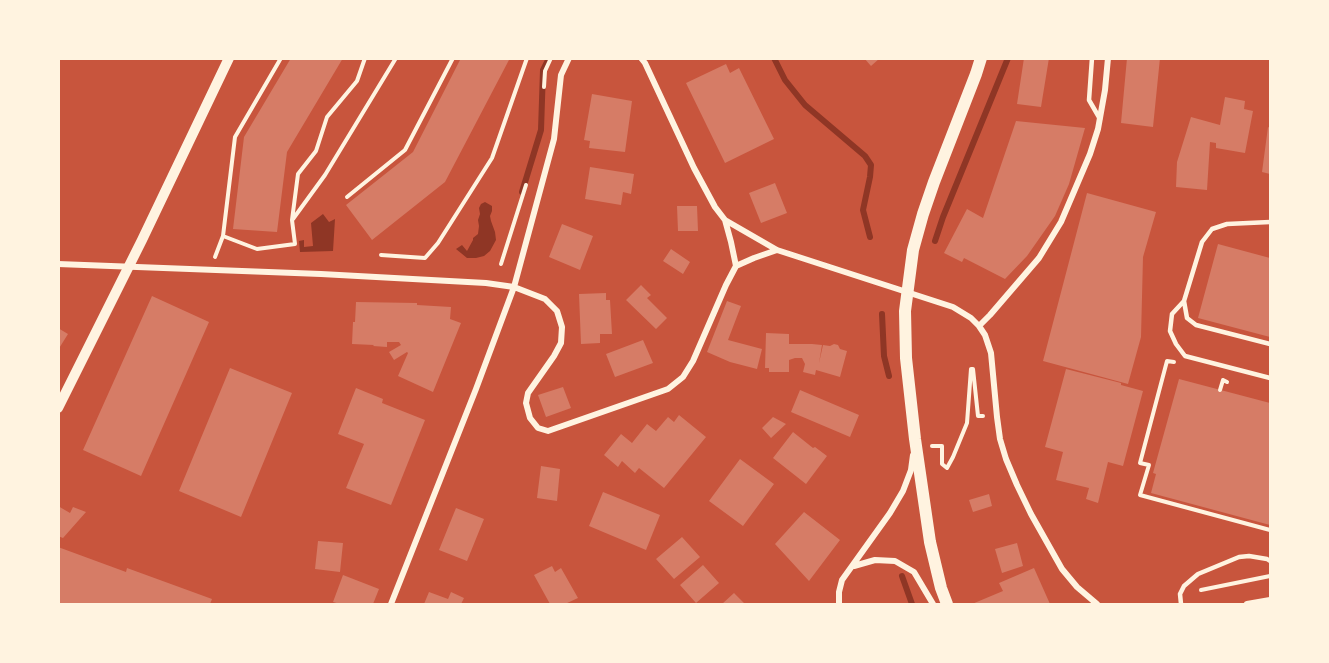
<!DOCTYPE html>
<style>
body{margin:0}
#map{position:relative;width:1329px;height:663px;overflow:hidden;background:#c8553d;font-family:"Exo 2",sans-serif}
canvas{display:block}
.frame{position:absolute;inset:0;border:60px solid #fff3e0;pointer-events:none}
</style>
<div id="map">
<canvas width="1329" height="663"></canvas>
<div class="frame"></div>
</div>
<script>
const c = document.querySelector('canvas').getContext('2d');
c.lineJoin = 'round';
function fillPath(path, color) {
  c.fillStyle = color;
  c.fill(path, 'evenodd');
}
function poly(rows) {
  const path = new Path2D();
  for (const r of rows) {
    path.moveTo(r[0], r[1]);
    for (let i = 2; i < r.length; i += 2) path.lineTo(r[i], r[i + 1]);
  }
  return path;
}
function strokePath(path, color, width, dash) {
  c.strokeStyle = color;
  c.lineWidth = width;
  c.lineCap = dash ? 'butt' : 'round';
  c.setLineDash(dash || []);
  c.stroke(path);
}
fillPath(poly([
 [485,202,492,206,492,211,490,216,491,221,495,232,496,240,490,251,484,256,476,258,467,258,456,249,462,245,467,251,473,240,473,238,478,234,479,226,478,220,480,214,479,208,481,204],
 [323,214,329,222,335,219,333,251,300,252,299,241,304,240,304,247,313,246,311,223]
]), '#8f3625');
strokePath(poly([
 [774,58,785,80,805,105,865,156,871,165,870,177,863,210,870,237],
 [522,192,541,130,543,70,547,62],
 [935,241,943,217,1008,58],
 [882,314,884,356,889,376],
 [902,576,912,604]
]), '#8f3625', 6);
fillPath(poly([
 [291,58,343,58,287,152,277,232,233,229,244,137],
 [461,58,510,58,445,182,372,240,346,205,413,152],
 [864,58,880,58,871,66],
 [1024,58,1049,58,1041,107,1017,104],
 [1127,58,1160,58,1153,127,1121,123],
 [726,64,730,73,739,68,774,139,725,163,686,83],
 [592,94,632,101,625,152,589,148,590,141,584,140],
 [1225,97,1245,101,1244,109,1253,111,1245,153,1216,148,1216,143,1210,142,1207,190,1176,187,1177,162,1191,117,1220,125],
 [1016,121,1085,128,1069,184,1055,216,1027,256,1005,279,964,258,962,262,944,253,967,209,983,218],
 [1268,127,1270,128,1270,174,1262,172],
 [590,167,634,174,631,194,623,192,621,205,585,199],
 [775,183,787,213,761,223,749,193],
 [1087,193,1156,212,1143,257,1141,337,1128,384,1043,361],
 [677,206,697,206,698,231,678,231],
 [562,224,593,236,580,270,549,257],
 [1218,244,1270,258,1270,337,1198,318],
 [671,249,690,262,683,274,663,261],
 [641,285,651,295,647,298,667,318,656,329,626,300],
 [606,293,606,300,610,300,612,334,600,334,600,343,581,344,579,294],
 [152,296,209,322,141,476,83,450],
 [727,301,741,306,728,340,762,349,757,369,730,362,707,352],
 [356,302,417,303,417,305,451,307,450,319,461,323,433,392,398,376,408,353,407,352,394,360,389,352,401,345,399,342,387,342,387,347,373,346,374,345,352,344,353,322,355,322],
 [58,328,68,334,58,350],
 [766,333,789,334,789,344,812,344,822,345,819,363,823,345,830,346,834,344,838,345,840,349,847,351,840,377,816,370,815,375,803,372,805,364,802,358,795,358,789,360,789,372,769,372,769,368,765,368],
 [643,340,653,363,615,377,606,354],
 [230,368,292,393,241,517,179,491],
 [1066,369,1121,383,1121,385,1143,391,1123,466,1108,462,1098,503,1086,499,1089,488,1056,480,1063,452,1045,447],
 [1179,379,1270,403,1270,525,1151,493,1156,474,1153,473],
 [563,387,571,408,546,417,538,395],
 [356,388,383,399,382,403,425,420,391,505,346,488,364,444,338,434],
 [800,390,859,415,850,437,791,412],
 [679,415,706,437,664,488,639,468,635,473,622,461,618,467,604,455,621,434,632,443,647,424,656,431,668,417,674,422],
 [773,417,786,424,771,438,762,428],
 [793,432,813,448,815,447,827,456,806,484,773,458],
 [740,459,774,484,743,526,709,501],
 [541,466,560,469,557,501,537,498],
 [603,492,660,515,646,550,589,526],
 [989,494,992,506,973,512,969,500],
 [58,506,70,513,73,507,86,512,63,538,58,536],
 [456,508,484,519,467,561,439,550],
 [804,512,840,540,809,581,775,544],
 [682,537,700,557,674,579,656,559],
 [318,541,343,543,340,572,315,569],
 [1017,543,1023,566,1002,573,995,549],
 [58,547,126,572,127,568,212,599,210,604,58,604],
 [703,565,719,583,696,603,680,585],
 [552,566,555,572,561,568,578,598,565,604,550,604,534,575],
 [1034,568,1050,604,972,604,1003,591,999,583],
 [343,575,379,589,373,604,340,604,333,602],
 [429,592,448,599,451,592,464,598,461,604,424,604],
 [734,593,745,604,722,604]
]), '#d67c66');
strokePath(poly([
 [281,58,235,137,223,236,257,249,295,244,292,220,298,174,316,151,327,117,357,81,365,58],
 [544,87,545,71,551,58],
 [347,197,405,150,453,58],
 [293,219,325,175,396,58],
 [381,255,425,258,438,243,492,158,527,58],
 [215,257,223,236],
 [501,264,526,185],
 [1174,362,1167,361,1140,463,1149,465,1140,495,1270,530],
 [1220,390,1223,380,1227,382],
 [932,446,942,446,942,464,947,468,953,457,967,423,971,369,973,369,978,416,983,416],
 [1201,590,1270,576]
]), '#fff3e0', 4);
strokePath(poly([
 [1092,58,1089,100,1100,119],
 [1270,222,1227,224,1212,229,1202,242,1184,301,1187,318,1196,325,1270,344],
 [1184,301,1172,314,1170,331,1176,344,1185,356,1270,378],
 [1181,604,1180,594,1184,586,1198,574,1239,557,1249,556,1267,559,1270,561]
]), '#fff3e0', 4.5);
strokePath(poly([
 [641,58,645,63,694,168,715,207,725,220,777,250,953,307,971,318,979,326,985,335,991,353,997,417,1000,439,1006,459,1017,485,1031,514,1062,569,1077,587,1097,604],
 [58,264,321,274,486,283,514,287,545,299,557,311,562,327,561,343,554,356,528,393,526,403,530,418,538,428,548,431,668,389,683,377,693,361,726,285,736,266,731,242,725,220],
 [736,266,754,258,777,250],
 [979,326,990,315,1039,258,1061,222,1090,154,1098,129,1105,90,1108,58],
 [854,566,875,560,895,561,914,572,933,604],
 [391,604,476,389,514,287,554,139,561,75,569,58],
 [839,604,839,592,842,580,890,513,903,491,911,470,913,455],
 [1247,604,1270,600]
]), '#fff3e0', 6);
strokePath(poly([
 [58,408,142,240,229,58]
]), '#fff3e0', 10);
strokePath(poly([
 [947,604,941,588,930,542,915,439,906,358,905,311,913,250,923,214,934,182,976,74,981,58]
]), '#fff3e0', 12);
</script>
